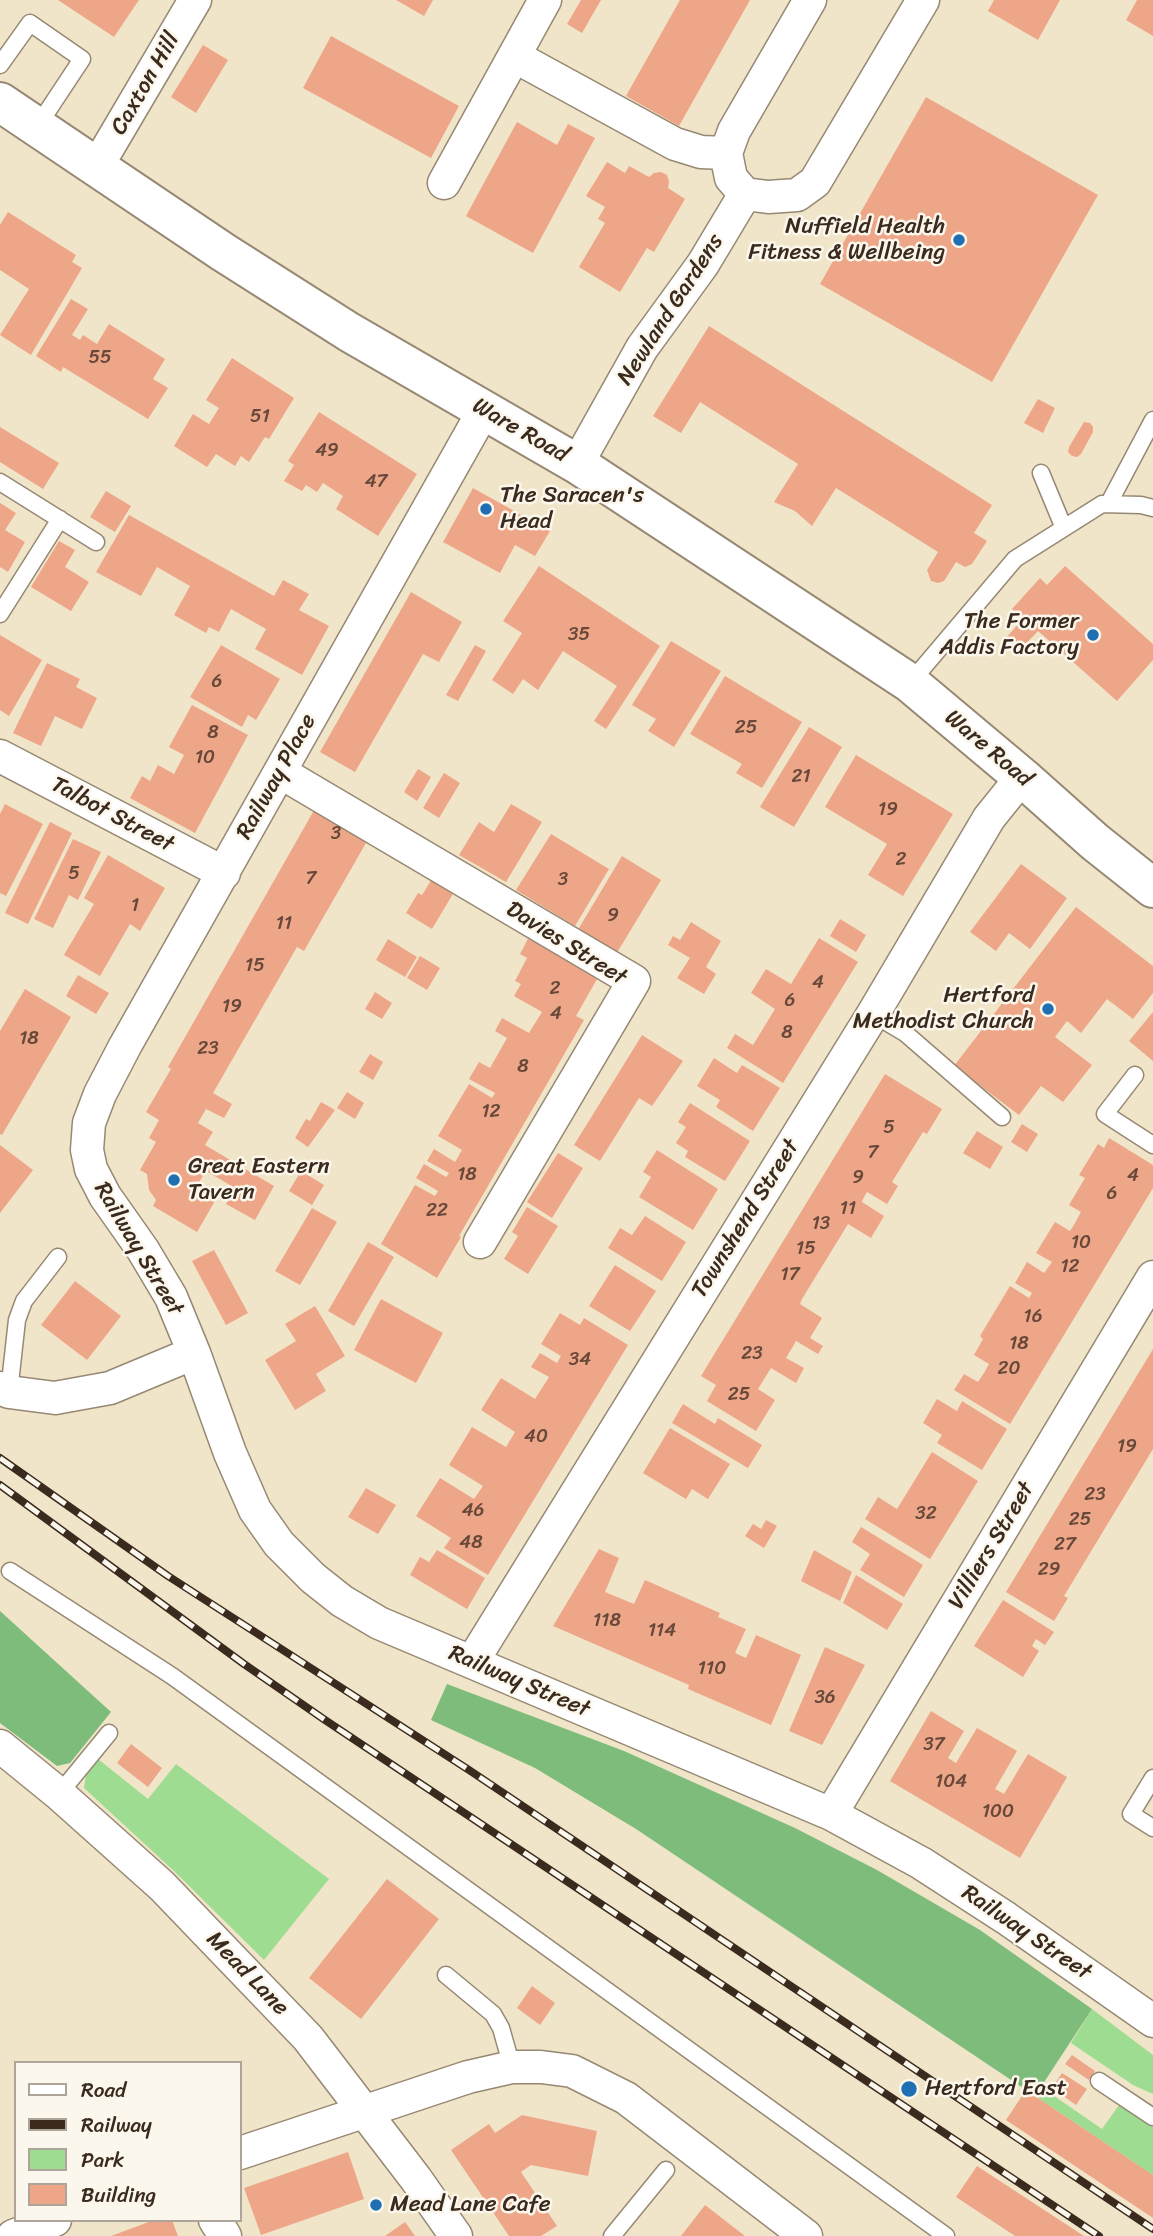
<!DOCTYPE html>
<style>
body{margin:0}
#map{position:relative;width:1153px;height:2236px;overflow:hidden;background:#f0e5c8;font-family:Sriracha,sans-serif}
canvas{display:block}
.legend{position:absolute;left:14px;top:2061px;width:228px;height:161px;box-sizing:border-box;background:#fbf7ec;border:2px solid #aea59a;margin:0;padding:9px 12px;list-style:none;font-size:21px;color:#3b2a1e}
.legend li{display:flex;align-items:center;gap:14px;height:35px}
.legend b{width:35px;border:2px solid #aea59a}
</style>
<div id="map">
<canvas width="1153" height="2236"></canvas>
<ul class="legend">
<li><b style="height:9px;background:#fff"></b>Road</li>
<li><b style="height:9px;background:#3b2a1e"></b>Railway</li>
<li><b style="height:19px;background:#9ddc91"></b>Park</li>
<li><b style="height:19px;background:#eea689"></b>Building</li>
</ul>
</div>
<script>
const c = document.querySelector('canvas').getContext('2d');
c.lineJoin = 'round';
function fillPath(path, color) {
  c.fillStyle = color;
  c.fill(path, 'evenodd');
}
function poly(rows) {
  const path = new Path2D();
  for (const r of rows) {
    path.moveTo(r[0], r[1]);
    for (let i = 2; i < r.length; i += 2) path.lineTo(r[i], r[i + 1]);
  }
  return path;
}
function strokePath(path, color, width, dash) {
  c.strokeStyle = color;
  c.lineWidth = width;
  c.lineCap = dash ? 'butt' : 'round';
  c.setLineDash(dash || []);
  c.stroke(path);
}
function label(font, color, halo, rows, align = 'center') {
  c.font = font + ' Sriracha,sans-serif';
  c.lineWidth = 5;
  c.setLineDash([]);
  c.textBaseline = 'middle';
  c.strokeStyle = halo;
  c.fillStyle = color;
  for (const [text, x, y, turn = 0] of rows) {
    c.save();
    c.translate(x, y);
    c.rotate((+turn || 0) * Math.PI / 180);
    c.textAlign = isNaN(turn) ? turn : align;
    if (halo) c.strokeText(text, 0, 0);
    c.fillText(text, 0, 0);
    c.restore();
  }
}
fillPath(poly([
 [98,1759,148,1799,176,1764,329,1879,264,1960,174,1871,84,1788,86,1775],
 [1092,2009,1153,2055,1153,2094,1133,2085,1071,2043],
 [1041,2087,1102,2129,1119,2105,1153,2127,1153,2175,1035,2096]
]), '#9ddc91');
fillPath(poly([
 [0,1611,111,1712,70,1763,57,1766,0,1723],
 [447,1684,624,1751,795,1828,877,1870,980,1930,1092,2009,1035,2096,636,1829,535,1768,431,1720]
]), '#7ebc7b');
fillPath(poly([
 [58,0,139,0,114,37],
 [396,0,433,0,424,16],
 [581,0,601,0,582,33,567,24],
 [680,0,750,0,679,126,626,96],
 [994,0,1060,0,1038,40,988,11],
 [1137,0,1153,0,1153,36,1126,20],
 [331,36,459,106,431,158,303,88],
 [203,45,228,60,196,113,171,97],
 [926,97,1098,195,992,382,820,284],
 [517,122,557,145,568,124,595,138,533,253,466,216],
 [607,162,625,173,629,166,649,177,654,173,661,172,667,175,669,182,668,188,685,199,654,252,647,248,620,292,579,267,605,223,598,219,605,207,586,196],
 [8,212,76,255,72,262,82,268,31,355,0,335,29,289,0,270,0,225],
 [71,299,88,309,72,335,80,340,83,335,97,344,109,324,165,359,153,379,168,388,148,419,63,367,61,372,36,356],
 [709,326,992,505,974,533,987,541,972,564,965,567,956,562,944,581,938,583,931,581,927,570,938,552,836,488,812,526,795,511,774,502,798,464,700,402,681,433,653,416],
 [232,358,294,398,269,439,265,437,249,462,241,456,235,466,216,454,207,467,174,446,193,414,209,424,219,408,206,400],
 [1038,399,1055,408,1043,433,1024,423],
 [319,412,417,474,378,536,336,509,343,496,323,483,317,492,306,485,302,491,284,481,294,465,288,461],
 [1084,422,1090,423,1093,427,1093,432,1081,454,1077,457,1072,456,1068,452,1069,447],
 [0,427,59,463,43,489,0,462],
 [473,488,550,531,535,556,515,545,500,573,443,542],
 [106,491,131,506,115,532,90,517],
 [0,503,16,513,5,530,25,542,8,572,0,567],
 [129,515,274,596,283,580,309,594,299,610,329,626,302,675,255,649,266,629,231,609,219,632,209,627,206,633,174,615,190,586,157,567,141,596,96,572],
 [59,541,75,550,65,567,89,582,71,611,31,587],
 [539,566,660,646,606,729,594,721,617,686,563,651,538,690,523,679,513,694,492,680,522,633,503,621],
 [1065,566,1153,644,1153,660,1117,701,1038,631,1019,651,1005,639,1023,619,1012,609,1040,578,1047,585],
 [411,592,462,622,439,662,423,654,355,772,320,752],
 [0,635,42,660,9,716,0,710],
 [671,641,721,671,674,747,648,731,656,719,632,705],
 [221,645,280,679,256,720,248,715,242,727,190,697],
 [475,645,486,651,458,701,446,695],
 [47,663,80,679,76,687,97,698,82,729,55,716,41,746,13,733],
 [725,676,802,722,762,788,736,773,742,764,690,734],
 [192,705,248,735,195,833,130,798,142,776,150,781,158,765,174,774,184,755,169,747],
 [809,727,842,747,794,827,760,807],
 [856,755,953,814,903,896,868,875,887,844,825,807],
 [418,769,431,777,417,801,404,792],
 [444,773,460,783,439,818,423,808],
 [5,804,43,824,6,896,0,893,0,814],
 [511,804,542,822,506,882,459,855,479,822,494,832],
 [317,805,370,836,304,951,297,947,213,1093,232,1104,224,1118,206,1109,198,1123,213,1132,205,1145,274,1186,255,1220,226,1204,235,1188,206,1171,196,1187,216,1199,197,1232,153,1206,156,1200,149,1190,147,1174,140,1170,156,1142,149,1138,159,1120,146,1112,171,1069,168,1067],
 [50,822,72,833,28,924,5,913],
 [551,834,609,869,575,926,516,890],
 [73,839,101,852,78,900,69,895,53,928,34,919],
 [108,855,165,888,140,931,130,924,100,976,64,955,94,904,84,898],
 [622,856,661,880,615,956,576,933],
 [1021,864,1067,898,1030,949,1009,933,996,951,970,932],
 [435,874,457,887,432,929,406,913,418,893,422,895],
 [1076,907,1153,966,1153,993,1133,1019,1107,999,1081,1033,1067,1021,1055,1037,1092,1065,1063,1102,1041,1086,1019,1115,954,1066],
 [840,919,866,935,856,952,830,936],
 [691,922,721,941,706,967,716,974,704,994,677,978,690,958,668,945,673,936,680,940],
 [532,931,601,972,576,1016,584,1020,459,1236,461,1237,437,1278,381,1244,415,1185,435,1196,438,1191,416,1178,424,1164,446,1177,449,1173,427,1161,434,1149,455,1162,462,1150,438,1136,469,1084,492,1098,495,1093,469,1079,479,1062,490,1068,507,1038,495,1031,502,1018,529,1033,542,1012,514,996,521,984,515,981,527,958,520,954],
 [819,938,858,962,783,1083,727,1048,735,1034,753,1045,775,1009,751,993,766,969,791,984],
 [388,939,417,957,405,977,376,960],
 [420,956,440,968,427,990,407,978],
 [78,975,109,993,96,1014,66,996],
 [25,989,71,1017,2,1135,0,1134,0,1031],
 [375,992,392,1003,382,1019,365,1009],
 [1153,1012,1153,1061,1129,1041],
 [642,1035,683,1061,652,1106,639,1098,600,1161,574,1145],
 [370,1054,383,1062,373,1080,359,1072],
 [714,1058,737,1073,742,1065,780,1088,753,1131,716,1107,720,1100,697,1086],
 [885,1074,942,1109,927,1134,923,1132,892,1182,898,1186,887,1204,867,1192,863,1199,862,1202,884,1216,871,1238,848,1224,802,1299,800,1304,822,1318,810,1338,823,1346,818,1354,796,1341,786,1358,804,1368,796,1383,771,1368,758,1389,775,1400,756,1431,707,1401,716,1385,701,1376],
 [347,1092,364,1103,355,1119,337,1108],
 [321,1102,335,1110,308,1147,295,1138,306,1119,310,1121],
 [690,1103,750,1141,725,1181,685,1157,688,1151,676,1143,686,1127,678,1122],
 [1022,1124,1038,1134,1027,1152,1011,1142],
 [977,1131,1003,1147,990,1169,963,1153],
 [1109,1138,1153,1165,1153,1188,1010,1424,954,1390,964,1374,978,1382,984,1373,989,1364,974,1355,983,1339,980,1336,1010,1286,1029,1298,1032,1293,1015,1283,1027,1262,1044,1273,1052,1262,1036,1253,1055,1222,1070,1231,1075,1223,1081,1212,1069,1205,1085,1178,1079,1175,1098,1144,1104,1148],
 [0,1145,33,1170,0,1213],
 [657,1150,718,1189,693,1230,639,1197,651,1177,643,1172],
 [558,1153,583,1168,552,1218,527,1202],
 [301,1171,324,1185,312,1205,289,1191],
 [527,1207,558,1226,528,1274,504,1259,518,1236,512,1232],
 [312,1208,337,1222,300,1285,275,1271],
 [645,1216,686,1242,662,1281,608,1248,620,1228,632,1235],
 [368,1242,394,1257,354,1326,328,1311],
 [214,1250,248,1313,226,1325,192,1261],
 [615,1265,656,1291,630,1331,589,1306],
 [75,1281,121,1316,87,1360,41,1325],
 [381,1299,443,1333,416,1383,354,1350],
 [315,1306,345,1356,316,1374,326,1391,295,1410,265,1360,296,1341,285,1324],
 [560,1313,580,1325,584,1318,628,1345,488,1575,444,1548,451,1538,416,1516,440,1478,474,1499,483,1486,449,1465,472,1427,506,1447,515,1432,481,1410,501,1378,535,1399,549,1377,531,1367,540,1353,557,1363,561,1356,541,1344],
 [1153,1349,1153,1449,1064,1596,1068,1598,1054,1621,1006,1592],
 [937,1399,957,1411,962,1401,1007,1429,982,1470,937,1443,942,1435,923,1423],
 [683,1404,715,1424,718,1418,762,1445,748,1468,672,1423],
 [670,1428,730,1464,708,1499,692,1489,686,1499,643,1473],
 [932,1452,978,1481,930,1559,865,1519,878,1497,897,1509],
 [366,1488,396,1505,378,1534,348,1517],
 [766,1520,777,1526,764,1548,745,1536,753,1524,761,1529],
 [861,1527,923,1565,904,1597,860,1570,870,1554,852,1542],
 [599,1549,619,1558,605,1592,634,1604,645,1580,720,1613,718,1617,746,1629,735,1653,746,1658,756,1635,801,1655,771,1725,688,1689,689,1685,553,1626],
 [437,1550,485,1578,467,1609,410,1575,420,1557,429,1562],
 [814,1550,852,1572,840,1601,801,1581],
 [856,1575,903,1604,887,1630,843,1603],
 [1003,1600,1054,1632,1045,1645,1036,1639,1032,1646,1039,1651,1023,1677,974,1646],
 [825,1647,865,1665,822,1745,789,1731],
 [931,1711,964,1731,948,1758,956,1763,977,1728,1017,1751,995,1789,1004,1794,1028,1754,1067,1777,1020,1858,890,1781],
 [131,1744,162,1768,148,1787,117,1763],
 [387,1879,439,1919,361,2019,309,1978],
 [532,1986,555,2003,540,2025,517,2008],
 [1072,2055,1095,2071,1089,2080,1065,2064],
 [1062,2073,1087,2089,1076,2105,1052,2088],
 [1026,2090,1153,2175,1153,2218,1006,2120],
 [522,2115,597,2131,588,2176,531,2165,521,2172,557,2226,541,2236,509,2236,451,2150,489,2124,495,2133],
 [348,2152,364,2199,261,2235,244,2188],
 [977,2166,1084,2236,1015,2236,956,2197],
 [705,2205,745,2236,681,2236],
 [154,2220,172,2220,178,2236,111,2236],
 [405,2222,415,2236,385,2236]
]), '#eea689');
const service = poly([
 [0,65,30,23,82,59,37,127],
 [1041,473,1063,526],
 [0,482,96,542],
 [1109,503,1153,420],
 [0,614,60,519],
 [910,683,1015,559,1102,504,1141,505,1153,508],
 [873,1014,905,1033,1002,1117],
 [1135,1075,1105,1114,1153,1145],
 [9,1392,17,1320,24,1301,58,1257],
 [10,1571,172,1676,946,2236],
 [1153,1778,1131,1814,1153,1828],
 [59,1794,109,1733],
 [446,1975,493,2014,501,2028,512,2067],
 [1099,2081,1153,2117],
 [612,2236,666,2170]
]);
const minor = poly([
 [810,0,734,131,726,153,731,178,745,194,768,197,797,195,815,182,923,0],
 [514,56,675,144,701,152,726,153],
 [96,168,195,0],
 [444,183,545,0],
 [484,410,125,1046,100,1094,89,1123,87,1150,91,1169,105,1196,143,1250,171,1297,194,1353,230,1453,255,1510,279,1544,313,1578,342,1601,379,1623,831,1814,921,1863,1006,1918,1153,2021],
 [577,464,642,348,703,264,745,194],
 [0,756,224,873],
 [280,772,634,981,480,1242],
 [0,1388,9,1392,55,1398,110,1388,194,1353],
 [472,1662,873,1014,989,818,1022,777],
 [0,1746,59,1794,162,1886,308,2038,416,2179,456,2236],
 [831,1814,1153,1277],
 [240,2153,468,2077,512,2067,541,2067,572,2071,626,2098,806,2236],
 [215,2220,225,2236],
 [13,2236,55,2220]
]);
const primary = poly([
 [0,102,223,252,349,332,577,464,910,683,1022,777,1095,842,1153,888]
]);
strokePath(service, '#968873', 19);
strokePath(minor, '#968873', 35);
strokePath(primary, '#968873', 42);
strokePath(service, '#fff', 16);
strokePath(minor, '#fff', 32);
strokePath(primary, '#fff', 38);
const rail = poly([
 [0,1458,168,1576,469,1770,1153,2229],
 [0,1485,244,1664,325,1720,1099,2236]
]);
strokePath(rail, '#3b2a1e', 8);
strokePath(rail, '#fbf7ec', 5, [16]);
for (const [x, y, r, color] of [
 [959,240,7,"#1f6fb2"],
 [486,509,7,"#1f6fb2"],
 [1093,635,7,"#1f6fb2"],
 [1048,1009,7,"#1f6fb2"],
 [174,1180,7,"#1f6fb2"],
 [909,2089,9,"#1f6fb2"],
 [376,2205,7,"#1f6fb2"]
]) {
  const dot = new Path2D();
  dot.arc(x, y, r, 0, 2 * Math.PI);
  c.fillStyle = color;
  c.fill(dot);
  strokePath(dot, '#fbf7ec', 2.5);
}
label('19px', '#684939', null, [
 ["55",100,358],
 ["51",260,417],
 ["49",327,451],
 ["47",376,482],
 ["35",579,635],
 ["6",217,682],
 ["25",746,728],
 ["8",213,733],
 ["10",205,758],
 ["21",801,777],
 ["19",888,810],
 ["3",336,834],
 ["2",901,860],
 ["5",74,874],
 ["7",311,879],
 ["3",563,880],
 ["1",135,906],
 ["9",613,916],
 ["11",284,924],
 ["15",255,966],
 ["4",818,983],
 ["2",555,989],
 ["6",790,1001],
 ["19",232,1007],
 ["4",556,1014],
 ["8",787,1033],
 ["18",29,1039],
 ["23",208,1049],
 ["8",523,1067],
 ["12",491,1112],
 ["5",889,1128],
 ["7",873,1153],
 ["18",467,1175],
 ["4",1133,1176],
 ["9",858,1178],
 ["6",1112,1194],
 ["11",848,1209],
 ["22",437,1211],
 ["13",821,1224],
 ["10",1081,1243],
 ["15",806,1249],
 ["12",1070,1267],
 ["17",790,1275],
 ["16",1033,1317],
 ["18",1019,1344],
 ["23",752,1354],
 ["34",580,1360],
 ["20",1009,1369],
 ["25",739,1395],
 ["40",536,1437],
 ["19",1127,1447],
 ["23",1095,1495],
 ["46",473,1511],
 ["32",926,1514],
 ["25",1080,1520],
 ["48",471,1543],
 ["27",1065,1545],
 ["29",1049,1570],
 ["118",607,1621],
 ["114",662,1631],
 ["110",712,1669],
 ["36",825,1698],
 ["37",934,1745],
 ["104",951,1782],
 ["100",998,1812]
]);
label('23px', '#3b2a1e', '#fbf7ec', [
 ["Caxton Hill",146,84,-60],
 ["Newland Gardens",671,310,-57],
 ["Ware Road",520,431,30],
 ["Ware Road",988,749,40],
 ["Railway Place",277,777,-61],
 ["Talbot Street",112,815,28],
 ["Davies Street",566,944,32],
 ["Townshend Street",746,1219,-58],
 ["Railway Street",138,1249,59],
 ["Villiers Street",992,1546,-59],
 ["Railway Street",519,1682,23],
 ["Railway Street",1026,1933,34],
 ["Mead Lane",247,1974,46]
]);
label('23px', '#3b2a1e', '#fbf7ec', [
 ["Nuffield Health",945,227,"right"],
 ["Fitness & Wellbeing",945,253,"right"],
 ["The Saracen's",500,496],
 ["Head",500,522],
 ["The Former",1079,622,"right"],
 ["Addis Factory",1079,648,"right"],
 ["Hertford",1034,996,"right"],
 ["Methodist Church",1034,1022,"right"],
 ["Great Eastern",188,1167],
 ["Tavern",188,1193],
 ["Hertford East",925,2089],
 ["Mead Lane Cafe",390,2205]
], 'left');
</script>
